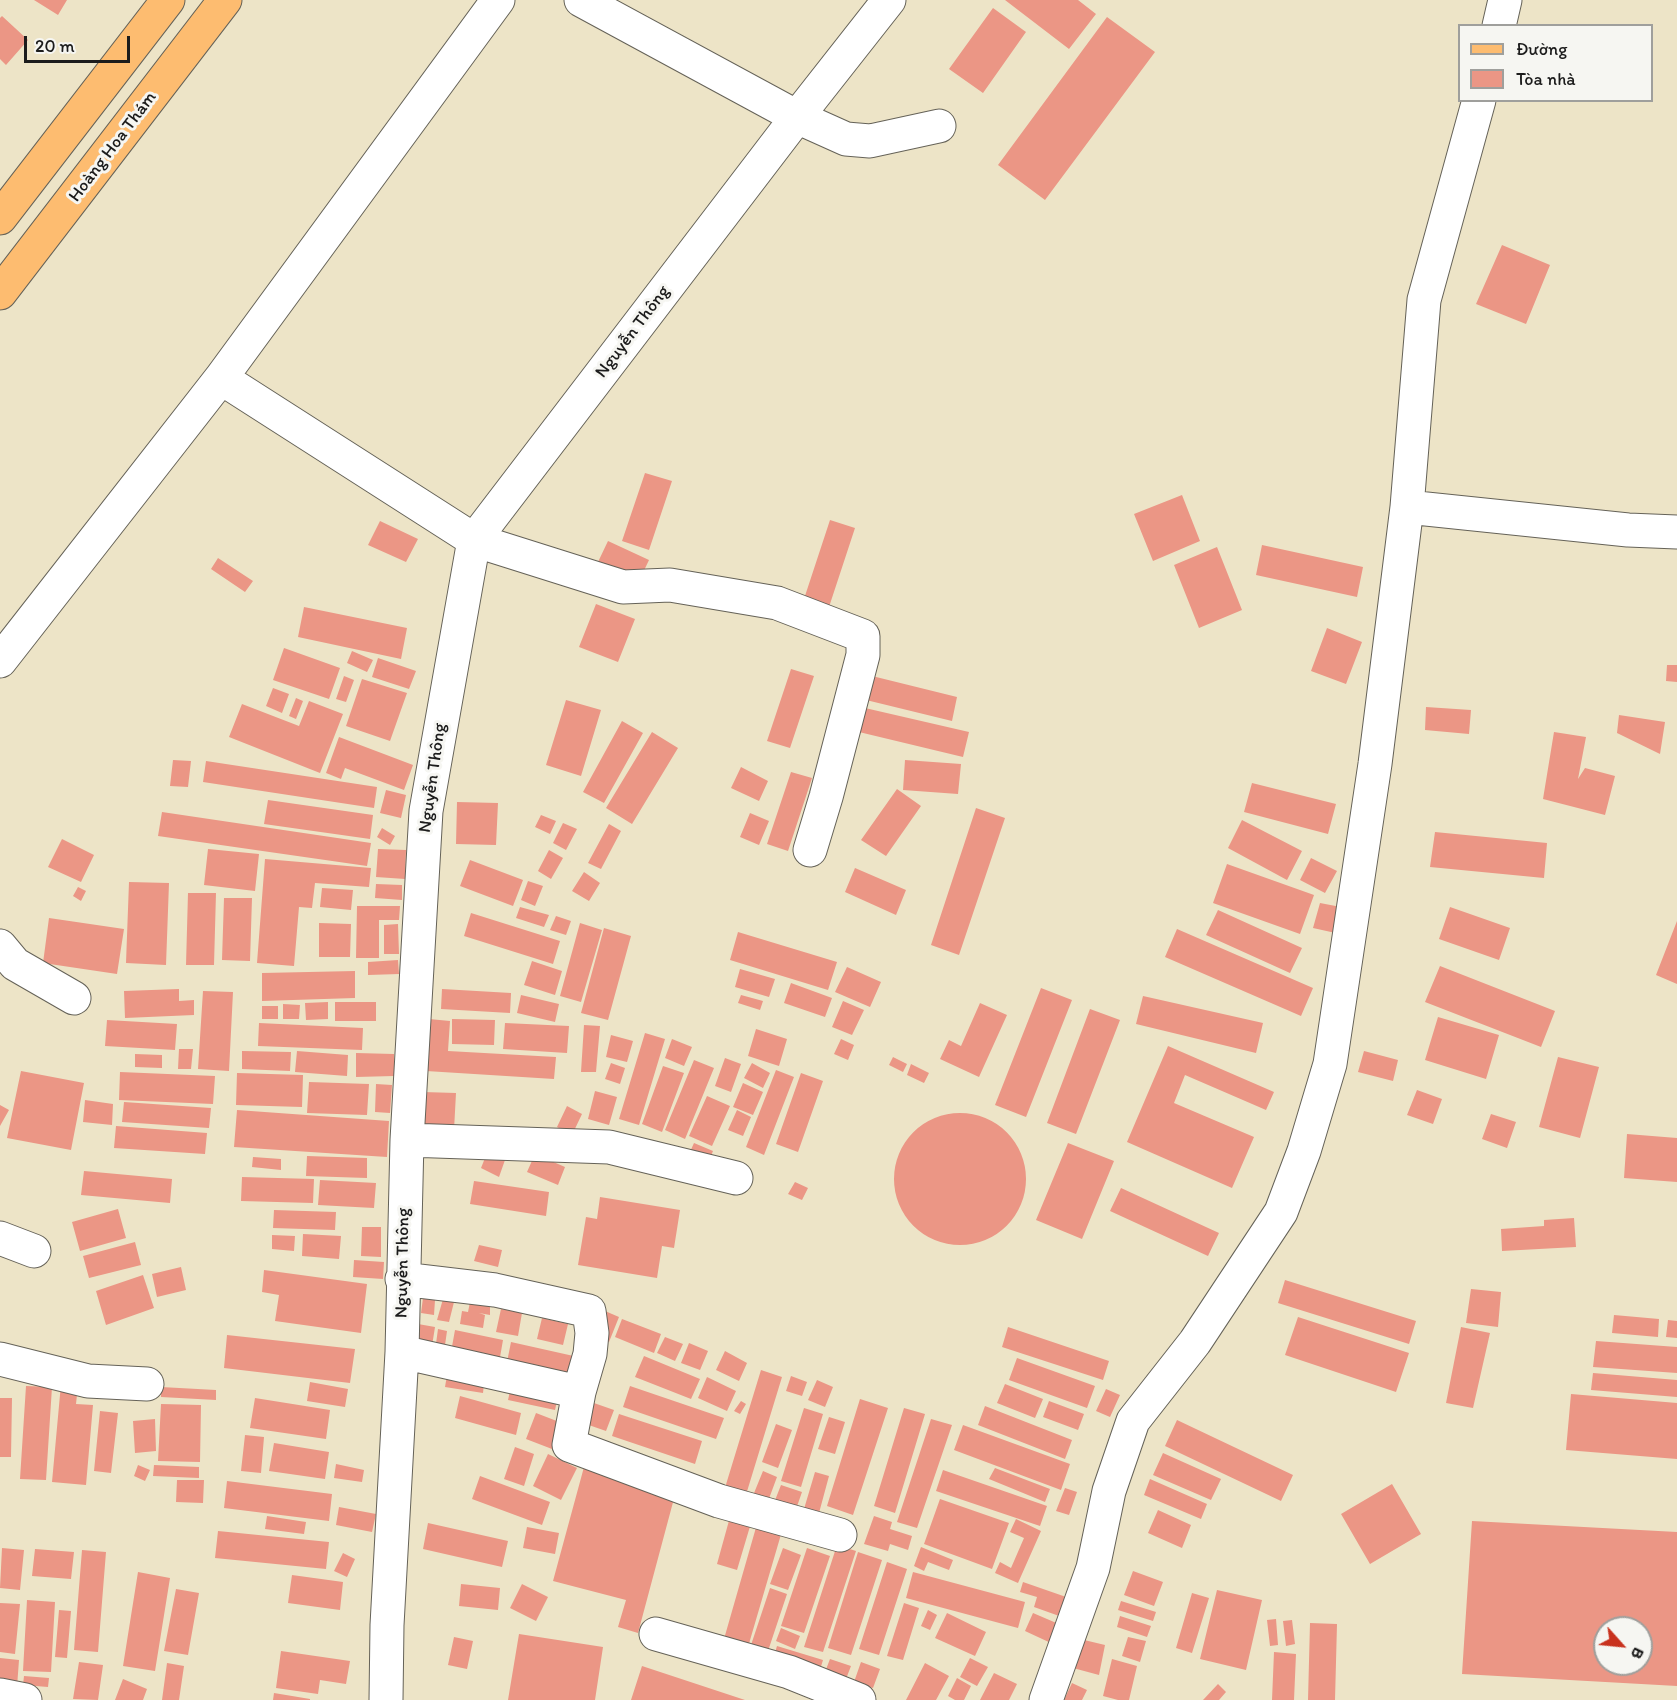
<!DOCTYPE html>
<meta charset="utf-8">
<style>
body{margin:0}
#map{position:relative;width:1677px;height:1700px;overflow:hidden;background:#ede4c7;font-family:Itim,sans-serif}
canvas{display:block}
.legend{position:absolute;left:1458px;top:24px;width:195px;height:78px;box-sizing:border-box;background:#f6f6f2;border:2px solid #9f9f9c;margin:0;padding:8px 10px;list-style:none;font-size:18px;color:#1c1c1c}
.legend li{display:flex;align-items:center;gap:12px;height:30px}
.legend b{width:30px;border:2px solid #9f9f9c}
.north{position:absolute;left:1593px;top:1616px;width:60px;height:60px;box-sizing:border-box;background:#f6f6f2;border:2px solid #9f9f9c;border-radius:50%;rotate:117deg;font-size:16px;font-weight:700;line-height:24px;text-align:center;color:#1c1c1c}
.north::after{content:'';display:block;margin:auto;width:21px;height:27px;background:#c8321e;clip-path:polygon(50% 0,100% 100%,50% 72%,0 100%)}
.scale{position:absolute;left:24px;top:36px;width:106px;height:27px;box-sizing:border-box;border:3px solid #1c1c1c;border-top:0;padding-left:8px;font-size:18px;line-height:21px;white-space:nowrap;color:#1c1c1c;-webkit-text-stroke:4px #f6f6f2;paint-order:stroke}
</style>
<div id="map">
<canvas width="1677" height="1700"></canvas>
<ul class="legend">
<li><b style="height:8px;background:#fdbc70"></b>Đường</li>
<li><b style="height:16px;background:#eb9685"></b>Tòa nhà</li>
</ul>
<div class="north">B</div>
<div class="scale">20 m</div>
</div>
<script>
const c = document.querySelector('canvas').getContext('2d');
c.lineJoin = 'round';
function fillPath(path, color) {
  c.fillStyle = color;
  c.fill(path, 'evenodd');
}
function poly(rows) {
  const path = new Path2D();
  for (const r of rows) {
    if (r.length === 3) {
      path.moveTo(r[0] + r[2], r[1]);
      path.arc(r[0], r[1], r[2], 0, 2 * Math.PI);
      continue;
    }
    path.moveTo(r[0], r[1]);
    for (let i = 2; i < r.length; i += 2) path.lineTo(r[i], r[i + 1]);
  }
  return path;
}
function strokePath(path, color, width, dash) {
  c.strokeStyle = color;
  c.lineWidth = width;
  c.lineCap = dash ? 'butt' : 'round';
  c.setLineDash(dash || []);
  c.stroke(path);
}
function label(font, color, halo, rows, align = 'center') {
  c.font = font + ' Itim,sans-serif';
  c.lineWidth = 6;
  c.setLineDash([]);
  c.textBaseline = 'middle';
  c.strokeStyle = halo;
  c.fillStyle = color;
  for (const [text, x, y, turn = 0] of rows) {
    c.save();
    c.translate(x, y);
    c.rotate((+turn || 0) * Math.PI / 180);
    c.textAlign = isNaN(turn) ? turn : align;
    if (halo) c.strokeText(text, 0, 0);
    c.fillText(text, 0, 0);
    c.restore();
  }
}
fillPath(poly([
 [34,0,67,0,58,15],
 [1005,0,1078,0,1096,14,1069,49],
 [993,8,1026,32,983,93,949,69],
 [2,16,28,40,6,65,0,59,0,18],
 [1107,17,1155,52,1045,200,998,165],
 [1502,245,1550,265,1526,324,1476,304],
 [645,473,672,481,649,550,622,541],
 [1182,495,1200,541,1153,561,1134,514],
 [830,520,855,528,829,607,804,599],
 [380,521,418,539,406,562,368,545],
 [608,541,649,560,639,581,598,562],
 [1262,545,1363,567,1357,597,1256,575],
 [1217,547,1242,610,1199,628,1174,565],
 [218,558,253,581,245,592,211,569],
 [596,604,635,619,618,662,579,647],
 [304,607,407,628,401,659,298,637],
 [1327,628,1362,642,1346,684,1311,671],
 [284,648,340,668,329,699,273,680],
 [352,651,373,660,367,672,347,663],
 [378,658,416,671,409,689,372,677],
 [1667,665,1677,665,1677,682,1666,681],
 [791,669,814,676,790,748,767,741],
 [868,675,957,697,952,721,862,699],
 [344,676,354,680,346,702,336,699],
 [362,679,407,693,390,741,346,726],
 [273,688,289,694,282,713,266,706],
 [296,698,303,701,296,719,289,716],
 [566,700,601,710,581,776,546,765],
 [309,701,343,714,320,773,229,737,242,704,299,726],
 [1426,707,1471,710,1469,734,1425,730],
 [865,708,969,732,963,757,859,732],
 [1619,715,1665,722,1660,754,1617,733],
 [622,721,643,733,604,803,583,792],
 [652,732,678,748,632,824,606,808],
 [1554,732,1586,737,1578,779,1585,768,1615,776,1605,815,1543,799],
 [339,737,413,765,404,790,345,768,341,779,326,773],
 [173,760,191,761,188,787,170,786],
 [905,760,961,764,958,794,903,790],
 [206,761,377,787,374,808,203,782],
 [741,767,768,781,759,801,731,788],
 [791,772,812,778,788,851,767,844],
 [1252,783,1336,804,1328,834,1244,812],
 [897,789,921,806,886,856,861,840],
 [386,790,406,795,401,818,380,813],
 [268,800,373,815,370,839,264,824],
 [457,802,498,803,496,845,456,844],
 [976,808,1005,818,959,955,931,945],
 [162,812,371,843,367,866,158,836],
 [750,813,769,821,759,845,740,837],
 [541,815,556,821,550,834,535,827],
 [1242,820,1302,851,1287,880,1228,848],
 [563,823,577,829,566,850,553,843],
 [609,824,621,831,601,869,588,863],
 [382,828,395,836,390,845,377,837],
 [1435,832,1547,843,1544,878,1430,867],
 [62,839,94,855,81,882,48,867],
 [208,849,259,854,255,891,204,885],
 [378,849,406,850,405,879,376,877],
 [549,850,563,858,551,879,538,871],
 [1311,858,1337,871,1325,893,1300,880],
 [265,859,371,868,369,887,315,883,312,908,299,907,294,966,257,963],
 [470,860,523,880,513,906,460,886],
 [1227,864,1314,895,1300,934,1213,903],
 [855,868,906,890,896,915,845,892],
 [584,872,600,883,589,901,572,891],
 [528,881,543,886,535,906,521,900],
 [129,882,169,883,166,965,126,963],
 [376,884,402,885,402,900,375,898],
 [78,887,86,891,81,901,73,896],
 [322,888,353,890,351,910,320,907],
 [188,893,216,893,214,965,186,965],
 [224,898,252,898,250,961,222,960],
 [1320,903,1346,908,1340,934,1313,928],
 [357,906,400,906,399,920,379,920,379,958,356,958],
 [520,907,549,915,544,927,516,918],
 [1450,907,1510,928,1499,960,1439,939],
 [1218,910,1302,948,1290,973,1206,935],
 [471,913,560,941,553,964,464,936],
 [556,916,571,921,566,935,550,930],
 [49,918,124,929,117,974,43,963],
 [1677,921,1677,984,1656,975],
 [319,923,351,924,350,957,319,957],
 [580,923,602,930,581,1002,560,996],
 [398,924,399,954,384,954,384,925],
 [604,928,631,936,608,1020,581,1013],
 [1177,929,1313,988,1301,1016,1165,957],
 [738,932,837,962,828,990,730,960],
 [398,960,399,974,368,975,368,962],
 [532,961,562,971,555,995,524,985],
 [1440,966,1555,1011,1541,1047,1425,1002],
 [847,967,881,982,870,1007,835,992],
 [740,969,775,979,769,997,735,987],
 [355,971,355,998,262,1001,262,973],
 [791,983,832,998,825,1017,784,1003],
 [1041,988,1072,1000,1026,1117,995,1105],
 [179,989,179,1001,194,1000,194,1015,125,1018,124,991],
 [442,989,511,993,510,1013,441,1009],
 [203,991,233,992,229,1071,198,1069],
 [521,995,559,1004,555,1022,517,1013],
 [741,995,763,1001,760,1010,738,1003],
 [1143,996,1263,1023,1256,1053,1136,1024],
 [843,1001,864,1010,852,1035,832,1027],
 [328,1002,328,1019,306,1020,305,1003],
 [335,1002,376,1002,376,1021,335,1021],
 [980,1003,1007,1015,979,1077,940,1059,949,1040,961,1046],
 [283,1004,300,1005,299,1019,283,1019],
 [262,1006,278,1006,278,1019,262,1019],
 [1090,1009,1120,1020,1076,1134,1047,1123],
 [1438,1017,1499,1035,1486,1079,1425,1060],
 [429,1019,450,1021,448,1051,556,1057,554,1079,426,1071],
 [452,1019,495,1020,494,1045,452,1044],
 [107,1020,177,1024,175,1050,105,1046],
 [259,1023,363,1028,362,1050,258,1046],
 [505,1023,569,1026,567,1053,503,1049],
 [584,1025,600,1026,596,1072,581,1072],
 [756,1029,787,1039,779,1066,748,1056],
 [645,1033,665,1039,639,1125,619,1119],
 [611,1035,633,1041,627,1062,606,1057],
 [672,1039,692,1047,684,1066,665,1058],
 [841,1039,854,1045,848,1060,834,1054],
 [1168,1046,1274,1092,1266,1110,1185,1075,1174,1103,1254,1137,1232,1188,1127,1142],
 [179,1049,193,1049,191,1069,178,1069],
 [242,1051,291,1052,290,1071,242,1069],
 [297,1051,348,1055,347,1076,295,1072],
 [1364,1051,1398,1060,1393,1081,1358,1072],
 [356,1053,394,1054,394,1076,356,1077],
 [135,1054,162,1055,162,1068,135,1067],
 [893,1057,907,1064,903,1072,889,1065],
 [1558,1057,1599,1067,1580,1138,1539,1127],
 [725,1058,741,1064,731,1092,715,1086],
 [694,1060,714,1068,685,1139,665,1130],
 [611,1063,625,1068,620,1084,605,1079],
 [752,1063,770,1073,763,1088,744,1078],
 [911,1064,929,1073,924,1083,907,1075],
 [663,1066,684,1073,662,1132,642,1124],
 [776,1070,794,1077,764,1155,746,1147],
 [21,1071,84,1083,71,1150,7,1138],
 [120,1072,215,1076,213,1104,119,1100],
 [237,1073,303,1075,302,1107,236,1105],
 [801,1073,823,1081,798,1152,776,1144],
 [309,1082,369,1084,367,1115,307,1113],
 [743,1083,763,1092,753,1115,733,1107],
 [376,1084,392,1085,390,1113,375,1112],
 [1417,1090,1442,1099,1433,1124,1407,1115],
 [595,1091,617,1097,609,1125,588,1119],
 [423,1092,456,1093,454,1130,422,1129],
 [707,1096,730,1106,712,1146,689,1136],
 [85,1100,113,1104,112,1125,83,1122],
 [124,1102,211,1108,209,1128,122,1122],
 [0,1105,9,1110,0,1126],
 [567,1106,582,1114,572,1135,557,1127],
 [237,1110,389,1121,387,1157,234,1147],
 [737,1110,751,1117,743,1136,728,1130],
 [960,1179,66],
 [1491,1114,1516,1122,1507,1148,1482,1139],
 [116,1126,207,1133,205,1154,114,1148],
 [1627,1134,1677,1138,1677,1182,1624,1178],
 [694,1143,713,1151,708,1163,689,1154],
 [1068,1143,1114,1161,1082,1239,1036,1220],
 [487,1153,505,1160,499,1177,481,1168],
 [535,1154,565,1167,558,1185,527,1172],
 [307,1156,367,1158,367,1178,306,1176],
 [253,1157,281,1159,281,1170,252,1167],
 [84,1171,172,1179,170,1203,81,1195],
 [242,1177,314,1179,313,1203,241,1201],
 [320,1180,376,1183,374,1208,318,1205],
 [474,1181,549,1192,546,1216,470,1204],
 [795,1182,808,1188,802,1200,788,1194],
 [1121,1188,1219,1233,1208,1256,1110,1211],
 [600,1197,680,1210,674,1248,662,1246,657,1278,578,1265,586,1217,597,1219],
 [118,1209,126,1238,80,1251,72,1222],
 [274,1210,336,1212,335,1230,273,1228],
 [1574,1218,1576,1247,1502,1251,1501,1229,1544,1226,1544,1220],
 [362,1227,381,1227,381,1257,361,1256],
 [303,1234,341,1236,339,1259,302,1256],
 [272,1235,295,1236,294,1251,272,1249],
 [135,1242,141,1265,89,1278,83,1256],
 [479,1245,502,1250,498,1267,474,1261],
 [354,1260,384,1262,383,1279,353,1277],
 [181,1267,186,1290,157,1297,152,1274],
 [264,1270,367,1284,361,1333,275,1321,279,1295,262,1292],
 [143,1275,154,1308,106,1325,96,1291],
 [1285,1280,1416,1321,1409,1344,1278,1303],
 [1471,1289,1501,1292,1498,1327,1466,1323],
 [423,1298,435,1300,434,1315,421,1313],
 [443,1299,454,1302,449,1322,437,1320],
 [470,1302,490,1304,490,1315,479,1313,485,1315,483,1328,460,1324,462,1311,468,1312],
 [501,1309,522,1313,518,1336,496,1332],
 [605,1311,619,1317,609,1342,594,1335],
 [1614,1315,1659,1319,1658,1337,1612,1333],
 [1298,1317,1409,1353,1396,1392,1285,1355],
 [542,1318,568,1324,563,1345,537,1339],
 [622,1319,661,1334,654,1353,615,1337],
 [1668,1320,1677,1321,1677,1338,1666,1337],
 [418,1324,435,1327,432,1346,414,1343],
 [1008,1327,1109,1361,1103,1380,1002,1347],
 [1461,1327,1490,1333,1473,1408,1446,1403],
 [438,1329,447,1331,444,1352,435,1351],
 [455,1330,503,1340,499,1363,451,1352],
 [227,1335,355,1349,350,1383,224,1368],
 [665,1337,683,1344,675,1361,657,1353],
 [1596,1341,1677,1347,1677,1373,1593,1367],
 [511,1342,578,1357,572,1382,506,1367],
 [689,1343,708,1351,700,1370,681,1363],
 [725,1351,747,1363,739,1381,716,1370],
 [644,1356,700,1379,691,1399,635,1377],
 [1017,1358,1095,1386,1087,1408,1009,1380],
 [448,1369,485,1375,483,1393,445,1387],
 [761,1370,782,1377,745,1498,724,1491],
 [1593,1373,1677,1380,1677,1397,1591,1390],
 [791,1376,807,1382,802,1396,786,1391],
 [707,1377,736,1391,727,1411,698,1398],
 [817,1380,833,1387,825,1407,808,1400],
 [310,1382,348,1389,345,1407,307,1401],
 [512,1382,559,1392,555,1410,508,1400],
 [61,1384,78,1385,76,1404,93,1405,86,1485,52,1482],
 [1005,1384,1043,1399,1035,1418,997,1403],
 [26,1386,52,1387,46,1480,20,1479],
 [630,1386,724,1418,716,1439,623,1407],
 [161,1387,216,1390,216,1400,161,1397],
 [1106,1389,1120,1395,1110,1417,1096,1411],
 [1571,1394,1677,1403,1677,1459,1566,1450],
 [460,1396,521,1413,516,1435,455,1418],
 [0,1398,12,1398,11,1457,0,1457],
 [255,1398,330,1410,326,1439,250,1428],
 [860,1399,888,1408,853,1515,827,1506],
 [741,1401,746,1404,740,1414,734,1411],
 [1049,1401,1084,1414,1078,1430,1043,1417],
 [591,1402,614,1410,606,1431,583,1423],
 [161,1404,201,1405,200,1462,158,1461],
 [985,1406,1072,1440,1065,1459,978,1425],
 [804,1408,823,1414,801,1487,781,1481],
 [904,1408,925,1414,895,1513,874,1506],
 [100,1411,118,1413,111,1473,94,1471],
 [536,1413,562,1423,552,1449,526,1439],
 [619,1414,702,1441,695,1464,612,1436],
 [829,1417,845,1422,835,1454,818,1449],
 [155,1419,156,1451,135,1453,133,1421],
 [931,1419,952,1425,917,1528,897,1522],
 [1177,1420,1293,1475,1281,1501,1165,1446],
 [776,1424,792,1430,778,1468,762,1462],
 [963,1425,1070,1464,1061,1490,954,1450],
 [245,1435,264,1437,261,1473,241,1471],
 [274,1443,329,1452,325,1479,269,1471],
 [515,1447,534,1454,524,1486,504,1479],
 [1163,1453,1221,1479,1211,1500,1153,1475],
 [548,1454,577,1468,561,1500,533,1486],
 [336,1464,364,1470,362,1482,334,1478],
 [138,1465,150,1470,145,1481,134,1476],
 [154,1465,199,1467,199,1478,153,1476],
 [584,1467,676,1491,638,1633,618,1627,626,1600,553,1581],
 [995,1468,1050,1489,1045,1502,989,1479],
 [943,1470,1047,1506,1040,1526,936,1491],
 [763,1471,777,1477,767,1504,752,1498],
 [815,1472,829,1476,819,1513,804,1509],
 [480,1476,550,1502,542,1525,472,1499],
 [1150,1479,1207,1504,1201,1519,1144,1495],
 [177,1480,204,1480,203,1503,176,1502],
 [227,1481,332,1494,329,1521,224,1508],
 [1392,1484,1421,1534,1370,1564,1341,1514],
 [781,1485,802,1492,794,1515,772,1508],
 [1065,1488,1077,1492,1069,1515,1056,1511],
 [940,1499,1009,1523,992,1569,924,1544],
 [339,1507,376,1514,372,1532,336,1525],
 [1158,1510,1191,1525,1182,1548,1148,1533],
 [267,1516,306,1522,304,1534,265,1529],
 [874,1516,892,1522,890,1529,912,1536,908,1550,890,1544,888,1551,864,1544],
 [730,1517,751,1523,737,1570,717,1564],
 [1016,1519,1041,1531,1018,1583,995,1573,1000,1562,1011,1568,1024,1538,1010,1532],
 [1472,1521,1677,1532,1677,1686,1462,1674],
 [1605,1628,1641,1628,1641,1664,1605,1664],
 [428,1523,508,1541,502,1567,423,1549],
 [757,1524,782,1531,748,1647,724,1639],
 [527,1527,559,1533,555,1554,523,1548],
 [218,1531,329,1542,326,1569,215,1558],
 [837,1545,856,1551,823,1652,804,1647],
 [921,1547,953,1560,949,1570,928,1562,924,1571,914,1566],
 [2,1548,24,1550,20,1590,0,1588],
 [783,1548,801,1555,788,1590,770,1584],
 [807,1548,830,1556,804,1633,781,1626],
 [35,1549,74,1552,71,1579,32,1576],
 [82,1550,106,1552,98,1652,74,1650],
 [858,1552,882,1560,851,1655,828,1648],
 [343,1553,355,1559,347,1577,334,1571],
 [887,1562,907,1569,879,1655,859,1649],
 [1133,1571,1163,1582,1154,1606,1124,1595],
 [138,1572,170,1578,155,1671,123,1666],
 [913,1572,1025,1602,1018,1628,906,1598],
 [292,1575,343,1582,340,1610,288,1603],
 [1023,1582,1069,1598,1062,1617,1034,1607,1037,1597,1020,1592],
 [461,1584,500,1588,498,1610,459,1606],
 [522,1584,548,1597,536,1621,510,1608],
 [770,1588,787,1594,767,1654,750,1648],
 [176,1589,199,1593,188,1655,164,1651],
 [1217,1590,1262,1600,1246,1670,1200,1659],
 [1192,1593,1209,1598,1192,1653,1176,1648],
 [27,1600,55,1602,51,1672,23,1671],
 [1121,1601,1156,1612,1153,1621,1118,1610],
 [0,1603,20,1604,15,1654,0,1652],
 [904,1603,919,1608,903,1660,887,1656],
 [59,1610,71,1611,67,1658,55,1657],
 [928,1610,937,1615,930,1630,921,1626],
 [947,1613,986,1632,975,1656,935,1638],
 [1033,1613,1061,1625,1053,1644,1025,1631],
 [1120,1616,1151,1626,1147,1637,1117,1627],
 [1276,1619,1278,1645,1270,1646,1267,1620],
 [1292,1620,1295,1644,1286,1646,1283,1621],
 [1310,1623,1337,1624,1335,1700,1308,1700],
 [781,1628,800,1636,795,1649,776,1641],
 [519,1634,603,1647,595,1700,508,1700],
 [454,1637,473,1641,467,1669,448,1665],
 [1128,1637,1146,1641,1140,1662,1122,1656],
 [1080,1639,1105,1645,1099,1675,1073,1668],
 [777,1646,823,1660,819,1673,773,1659],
 [281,1651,350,1661,346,1684,320,1680,318,1694,276,1688],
 [1274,1652,1296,1654,1294,1700,1272,1700],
 [0,1658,19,1660,17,1687,0,1686],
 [970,1658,988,1667,977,1686,960,1677],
 [830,1659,851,1666,846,1679,825,1672],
 [1112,1659,1137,1666,1129,1700,1118,1700,1103,1696],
 [79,1662,103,1665,98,1700,73,1699],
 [861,1662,880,1669,873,1688,854,1682],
 [167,1663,184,1666,179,1700,162,1700],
 [925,1663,949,1676,936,1700,906,1700],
 [642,1666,745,1700,631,1700],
 [994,1673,1017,1684,1009,1700,980,1700],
 [24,1676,49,1678,48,1687,23,1685],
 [957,1678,971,1686,964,1700,955,1700,948,1696],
 [123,1679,147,1689,143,1700,115,1700],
 [1072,1683,1087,1690,1082,1700,1064,1700],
 [1218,1684,1226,1692,1219,1700,1203,1700],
 [274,1693,310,1699,310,1700,273,1700]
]), '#eb9685');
const minor = poly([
 [581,0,797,117,846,139,870,141,939,126],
 [1499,26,1505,0],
 [221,378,474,540,623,587,670,585,777,603,863,636,863,655,826,797,810,850],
 [1407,507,1628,530,1677,532],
 [0,661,221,378,498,0],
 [0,946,15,964,74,998],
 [407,1140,609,1147,736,1178],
 [0,1238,34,1251],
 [402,1279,495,1290,589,1311,592,1333,590,1354,579,1392,569,1445,719,1501,840,1535],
 [402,1352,579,1392],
 [0,1359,88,1381,147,1384],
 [656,1634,789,1672,859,1700],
 [0,1695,25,1700],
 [386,1700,387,1625,402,1352,407,1140,426,811,474,540,797,117,889,0],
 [1046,1700,1093,1568,1109,1491,1133,1421,1195,1342,1281,1212,1304,1151,1330,1064,1375,764,1407,507,1424,300,1479,100]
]);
const major = poly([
 [0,218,168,0],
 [0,293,225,0]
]);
strokePath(minor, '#656258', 35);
strokePath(major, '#656258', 35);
strokePath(minor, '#fff', 33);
strokePath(major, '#fdbc70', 33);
label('18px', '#1c1c1c', '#f6f6f2', [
 ["Hoàng Hoa Thám",113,147,-53],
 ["Nguyễn Thông",633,332,-53],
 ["Nguyễn Thông",433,778,-82],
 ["Nguyễn Thông",403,1263,-89]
]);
</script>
